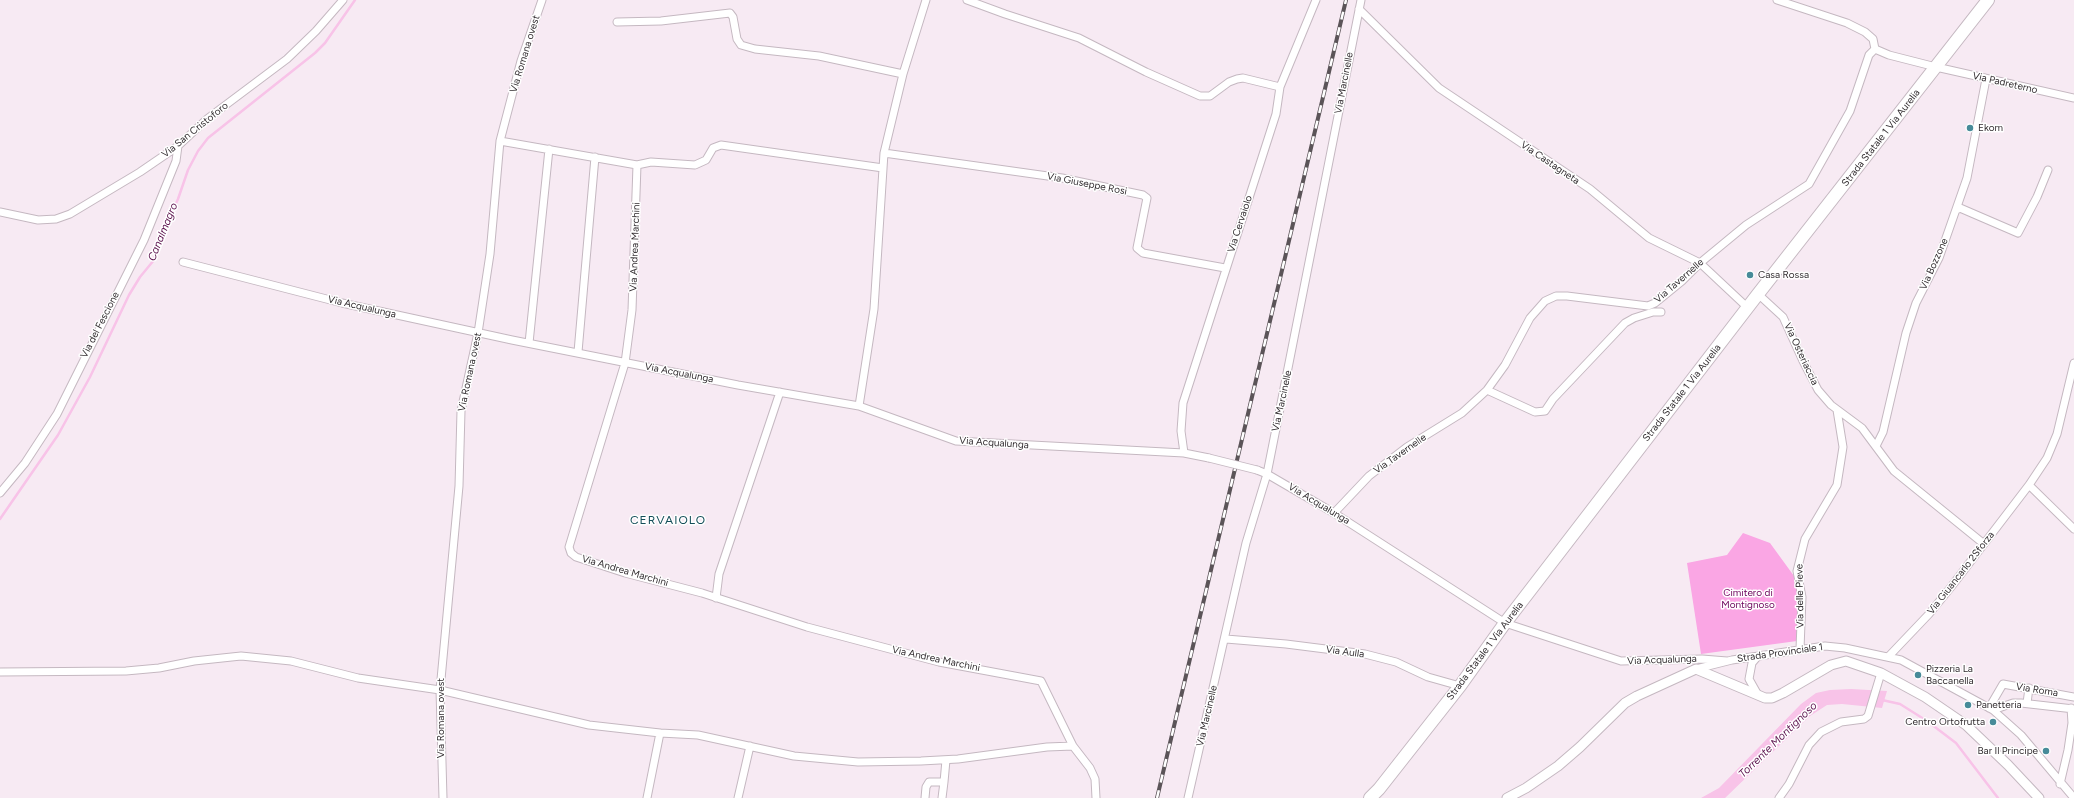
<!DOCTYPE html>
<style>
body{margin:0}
canvas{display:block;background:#f7eaf3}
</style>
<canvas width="2074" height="798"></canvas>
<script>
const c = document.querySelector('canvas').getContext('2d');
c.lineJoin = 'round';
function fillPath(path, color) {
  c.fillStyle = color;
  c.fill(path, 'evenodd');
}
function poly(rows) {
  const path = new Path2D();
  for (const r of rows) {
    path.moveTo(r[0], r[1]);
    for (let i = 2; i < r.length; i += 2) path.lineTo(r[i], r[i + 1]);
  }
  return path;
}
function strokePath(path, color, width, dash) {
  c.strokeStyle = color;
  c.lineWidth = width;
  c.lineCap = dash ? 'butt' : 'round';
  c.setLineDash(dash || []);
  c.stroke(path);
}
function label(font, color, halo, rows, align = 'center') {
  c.font = font + ' Figtree,sans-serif';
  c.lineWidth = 3;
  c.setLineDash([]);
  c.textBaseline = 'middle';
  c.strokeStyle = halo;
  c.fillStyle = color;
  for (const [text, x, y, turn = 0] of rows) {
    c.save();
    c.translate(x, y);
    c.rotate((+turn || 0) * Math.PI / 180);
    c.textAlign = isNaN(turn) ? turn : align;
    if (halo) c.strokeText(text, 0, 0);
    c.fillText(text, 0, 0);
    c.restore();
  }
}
fillPath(poly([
 [1743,533,1770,543,1794,576,1800,603,1797,641,1701,654,1687,563,1727,555]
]), '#faa6e4');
fillPath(poly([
 [1851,689,1887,691,1882,708,1842,704,1827,705,1810,716,1725,798,1701,798,1719,788,1801,704,1816,693,1830,690]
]), '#f8c3e8');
strokePath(poly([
 [0,519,58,435,90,377,129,295,140,277,154,260,160,238,178,199,188,170,198,151,208,138,315,53,325,43,355,0],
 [1882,700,1900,704,1927,721,1956,743,1998,798]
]), '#f8c3e8', 2.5);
const minor = poly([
 [967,0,1005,14,1079,38,1146,72,1200,96,1210,96,1229,82,1237,79,1243,78,1280,87],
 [1777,0,1847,23,1865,32,1873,39,1875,49],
 [1359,9,1439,88,1590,189,1649,238,1700,263,1748,308],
 [617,22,661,21,730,13,733,17,737,39,741,45,755,49,819,56,903,74],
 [500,141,637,165,651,162,695,165,706,160,713,148,721,145,883,168],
 [884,153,1062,178,1143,195,1147,198,1137,248,1143,253,1225,268],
 [637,165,632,310,625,363,569,547,571,553,576,557,625,573,702,593,807,627,939,662,1041,681,1073,746,1090,768,1095,779,1096,798],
 [1956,210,1960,208,2018,233,2037,197,2048,170],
 [0,212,38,220,56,219,70,214,140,172,178,146,207,119,287,59,316,31,343,0],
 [183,262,342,303,512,340,738,385,859,406,956,441,1184,453,1209,458],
 [1758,294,1783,317,1803,361,1818,390,1831,405,1862,428,1894,471,1984,544],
 [529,343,549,149],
 [578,352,595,157],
 [1487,390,1535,412,1545,411,1553,399,1625,323,1634,318,1653,312,1661,312],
 [859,406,874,309,884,153,903,74,926,0],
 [1876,446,1883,432,1906,333,1916,303,1939,258,1967,178,1986,79],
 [1184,453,1181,431,1183,403,1276,114,1280,87,1316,0],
 [1257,470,1267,474,1334,513,1505,623,1621,661,1702,659,1727,661],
 [2029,485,2074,529],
 [0,493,25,463,57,414,144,240,176,161,178,146],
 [1334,513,1369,476,1407,447,1462,413,1487,390,1505,365,1530,318,1545,301,1556,296,1567,296,1648,306,1655,303,1682,281,1700,263,1746,225,1809,184,1850,111,1869,55,1875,49,1889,55,1936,67,2074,98],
 [716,598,719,574,780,392],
 [1226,639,1286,644,1365,654,1396,662,1428,677,1460,686],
 [1800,649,1802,597,1797,571,1805,539,1837,485,1843,447,1837,410],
 [1758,656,1752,663,1749,679,1758,695],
 [1889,656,1929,614,1951,587,2029,485,2047,458,2057,434,2074,363],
 [1696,669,1732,660,1825,646,1845,648,1901,660,1993,710,2021,735,2074,798],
 [0,672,126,671,159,668,194,661,241,656,291,661,358,678,440,690,589,725,660,733,698,735,794,756,858,762,921,761,958,759,1047,747,1073,746],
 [2027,703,2029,688],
 [1989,708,2003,684,2074,697],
 [1993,710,2013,703,2021,703,2074,709],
 [2060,784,2068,750,2072,723,2071,708],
 [443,798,440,690,459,486,461,411,478,333,490,254,500,141,521,61,542,0],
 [647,798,660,733],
 [738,798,750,746],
 [925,798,926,787,929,782,944,782,946,760],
 [942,798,944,782],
 [1188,798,1246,543,1267,474,1361,0],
 [1779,798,1789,784,1809,745,1821,732,1841,722,1864,719,1868,716,1881,673]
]);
const tertiary = poly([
 [1507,798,1526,788,1558,766,1580,747,1625,703,1637,696,1696,669,1765,698,1772,698,1783,693,1831,665,1846,661,1881,673,1925,697,1966,725,2008,765,2039,798]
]);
const primary = poly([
 [1370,798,1379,789,1460,686,1505,623,1758,294,1988,0]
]);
strokePath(minor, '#c5b8c1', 9);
strokePath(tertiary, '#c5b8c1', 11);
strokePath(primary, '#c5b8c1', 14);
strokePath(minor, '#fff', 7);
strokePath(tertiary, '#fff', 9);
strokePath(primary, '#fff', 12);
const rail = poly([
 [1157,798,1346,0]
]);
strokePath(rail, '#5b5458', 4);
strokePath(rail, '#fff', 2.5, [8]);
const minorBridge = poly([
 [1209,458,1257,470]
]);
strokePath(minorBridge, '#c5b8c1', 9, []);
strokePath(minorBridge, '#fff', 7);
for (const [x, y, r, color] of [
 [1970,128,4,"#478b99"],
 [1750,275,4,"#478b99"],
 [1918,675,4,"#478b99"],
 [1968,705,4,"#478b99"],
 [1993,722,4,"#478b99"],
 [2046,751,4,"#478b99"]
]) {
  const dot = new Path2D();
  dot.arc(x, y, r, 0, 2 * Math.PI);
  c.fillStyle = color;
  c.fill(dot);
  strokePath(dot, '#fff', 1.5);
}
label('10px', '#322d30', '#fff', [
 ["Via Romana ovest",525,54,-73],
 ["Via Marcinelle",1344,83,-79],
 ["Via Padreterno",2005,83,13],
 ["Via San Cristoforo",195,130,-39],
 ["Strada Statale 1 Via Aurelia",1881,138,-52],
 ["Via Castagneta",1550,163,34],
 ["Via Giuseppe Rosi",1087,184,11],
 ["Via Cervaiolo",1240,224,-72],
 ["Via Andrea Marchini",635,247,-88],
 ["Via Bozzone",1934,264,-66],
 ["Via Tavernelle",1679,281,-41],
 ["Via Acqualunga",362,307,13],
 ["Via del Fescione",100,325,-63],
 ["Via Osteriaccia",1801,354,65],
 ["Via Romana ovest",470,372,-78],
 ["Via Acqualunga",679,373,11],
 ["Strada Statale 1 Via Aurelia",1682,393,-52],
 ["Via Marcinelle",1282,401,-78],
 ["Via Acqualunga",994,443,4],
 ["Via Tavernelle",1400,454,-35],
 ["Via Acqualunga",1319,504,31],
 ["Via Andrea Marchini",625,571,16],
 ["Via Giuancarlo 2Sforza",1961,573,-52],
 ["Via delle Pieve",1800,596,-91],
 ["Strada Statale 1 Via Aurelia",1485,651,-53],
 ["Via Aulla",1345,652,8],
 ["Strada Provinciale 1",1780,653,-8],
 ["Via Andrea Marchini",936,659,12],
 ["Via Acqualunga",1662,660,-2],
 ["Via Roma",2037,690,9],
 ["Via Marcinelle",1207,716,-77],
 ["Via Romana ovest",441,718,-90]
]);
label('10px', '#322d30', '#fff', [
 ["Ekom",1978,128],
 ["Casa Rossa",1758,275],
 ["Pizzeria La",1926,669],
 ["Baccanella",1926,681],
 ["Panetteria",1976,705],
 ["Centro Ortofrutta",1985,722,"right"],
 ["Bar Il Principe",2038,751,"right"]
], 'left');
label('10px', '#6c035b', '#fff', [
 ["Cimitero di",1748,593],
 ["Montignoso",1748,605]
]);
label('italic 11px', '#5c124e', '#fff', [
 ["Canalmagro",163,232,-68],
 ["Torrente Montignoso",1778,740,-44]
]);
c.letterSpacing = '1px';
label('12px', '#144e59', '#fff', [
 ["CERVAIOLO",668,520]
]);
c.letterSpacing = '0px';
</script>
